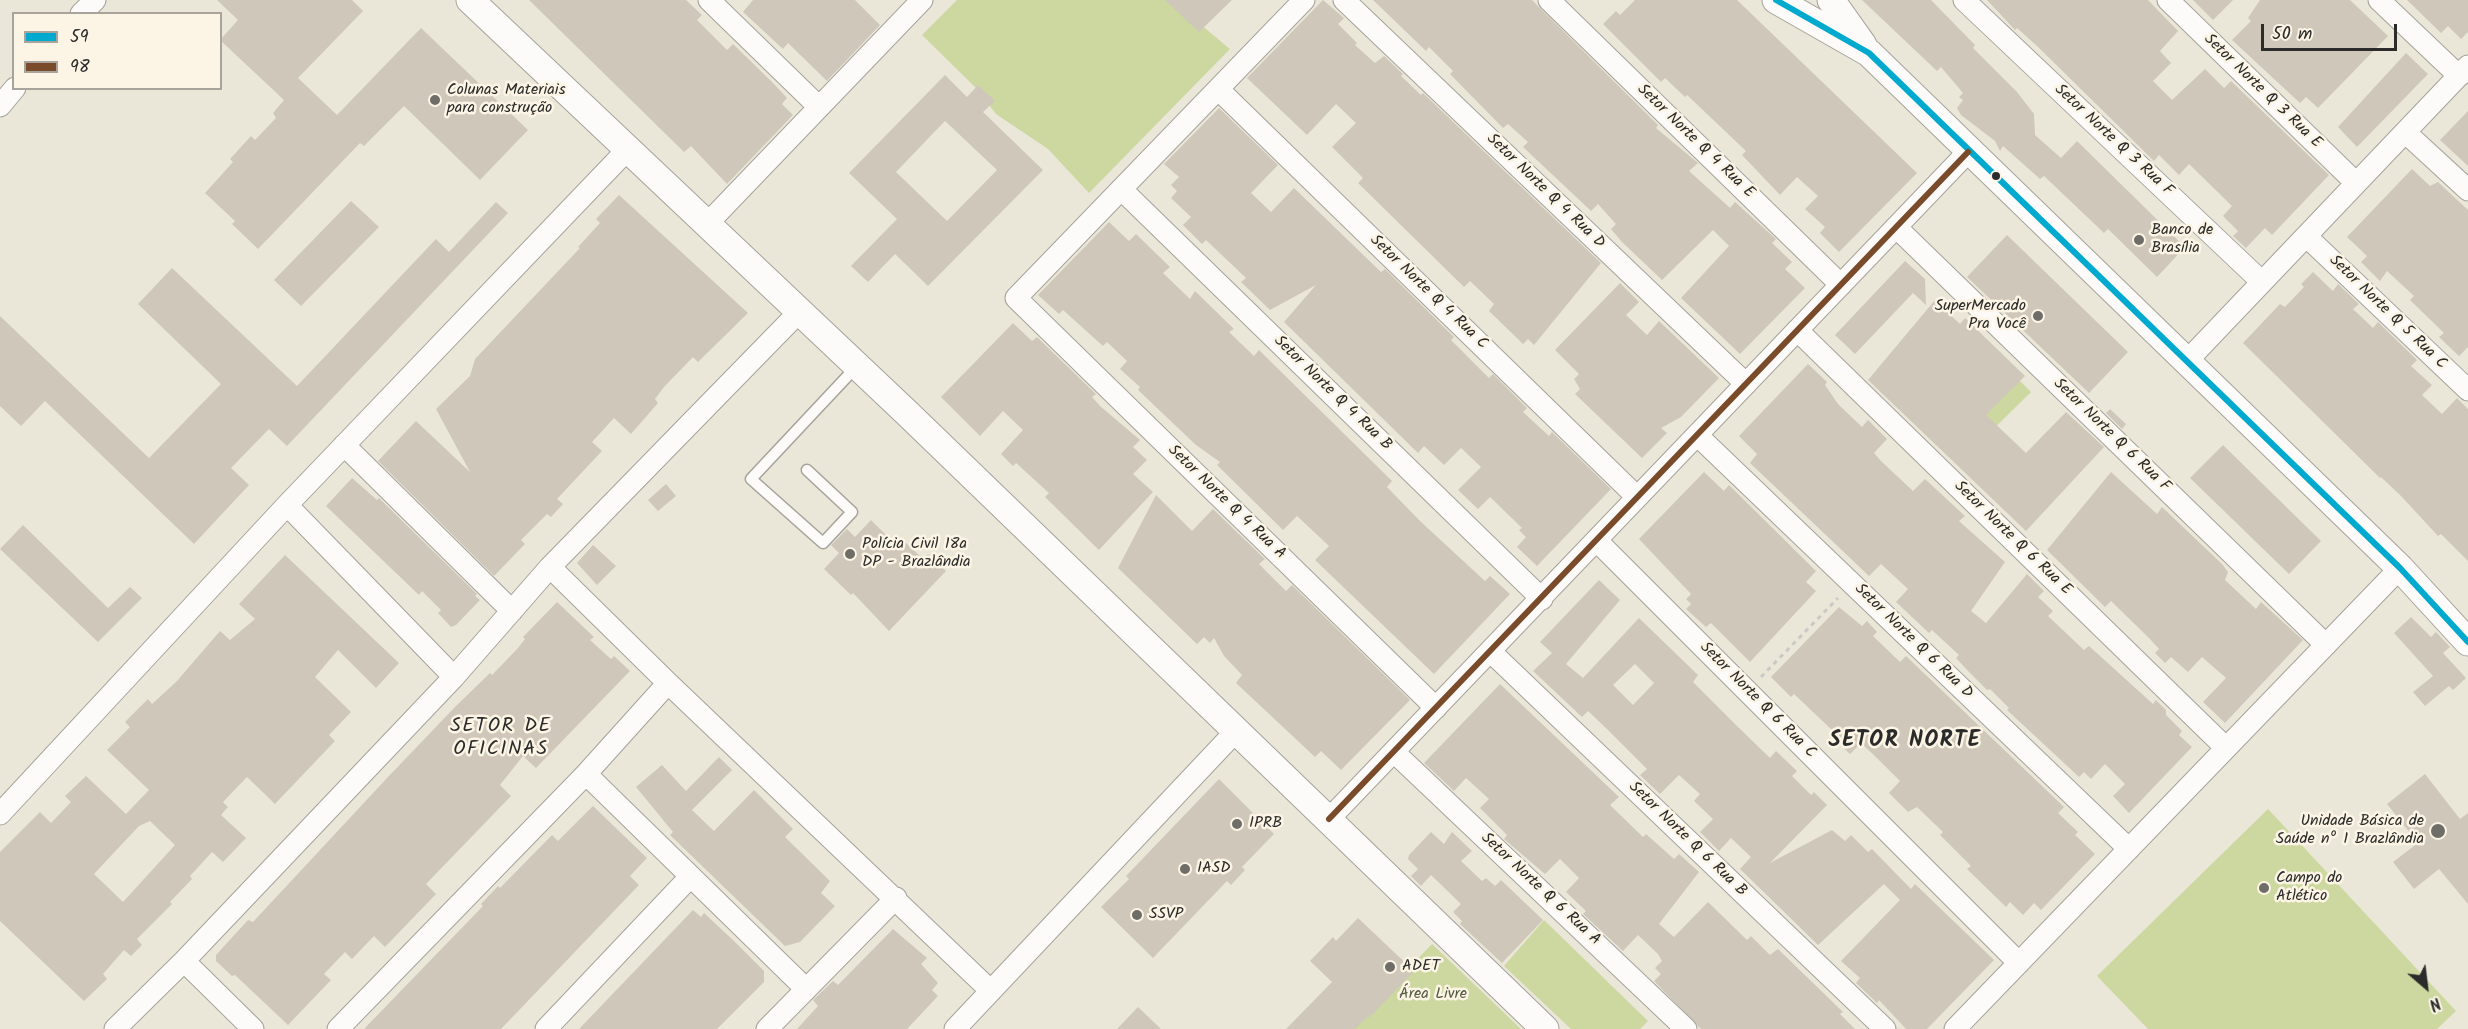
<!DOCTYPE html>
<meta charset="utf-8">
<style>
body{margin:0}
#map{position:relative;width:2468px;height:1029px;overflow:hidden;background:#eae7d9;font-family:Kalam,sans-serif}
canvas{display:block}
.legend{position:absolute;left:12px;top:12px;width:210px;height:78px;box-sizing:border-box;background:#fcf5e5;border:2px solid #a8a49b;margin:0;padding:8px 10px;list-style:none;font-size:18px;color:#2b2b2b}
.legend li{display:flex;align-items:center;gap:12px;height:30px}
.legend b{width:30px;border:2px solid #a8a49b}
.north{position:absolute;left:2396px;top:957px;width:60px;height:60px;-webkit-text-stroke:4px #fcf5e5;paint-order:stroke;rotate:152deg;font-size:16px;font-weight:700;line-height:24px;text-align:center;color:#2b2b2b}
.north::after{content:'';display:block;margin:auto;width:21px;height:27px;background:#2b2b2b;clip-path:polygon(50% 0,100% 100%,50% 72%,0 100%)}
.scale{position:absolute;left:2261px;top:24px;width:136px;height:27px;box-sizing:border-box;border:3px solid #2b2b2b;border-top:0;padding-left:8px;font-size:18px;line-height:21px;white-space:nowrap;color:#2b2b2b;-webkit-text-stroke:4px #fcf5e5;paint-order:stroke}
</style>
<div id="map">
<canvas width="2468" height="1029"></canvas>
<ul class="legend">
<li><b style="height:8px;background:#00a9ce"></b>59</li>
<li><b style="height:8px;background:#7a4b2a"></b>98</li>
</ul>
<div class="north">N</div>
<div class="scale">50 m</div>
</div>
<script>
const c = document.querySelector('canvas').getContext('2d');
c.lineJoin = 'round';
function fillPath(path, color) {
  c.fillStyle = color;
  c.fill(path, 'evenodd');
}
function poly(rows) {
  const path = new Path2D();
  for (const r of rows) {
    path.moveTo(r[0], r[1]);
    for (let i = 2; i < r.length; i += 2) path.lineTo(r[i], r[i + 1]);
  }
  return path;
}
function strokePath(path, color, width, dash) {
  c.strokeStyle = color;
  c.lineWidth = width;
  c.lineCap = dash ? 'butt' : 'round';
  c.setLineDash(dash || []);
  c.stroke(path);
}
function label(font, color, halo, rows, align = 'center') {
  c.font = font + ' Kalam,sans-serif';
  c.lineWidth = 5;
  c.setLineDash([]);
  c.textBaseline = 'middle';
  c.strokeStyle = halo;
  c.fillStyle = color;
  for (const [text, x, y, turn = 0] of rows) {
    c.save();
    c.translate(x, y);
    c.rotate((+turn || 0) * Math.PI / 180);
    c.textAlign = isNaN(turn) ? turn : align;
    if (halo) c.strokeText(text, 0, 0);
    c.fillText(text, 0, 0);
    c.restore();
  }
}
fillPath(poly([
 [957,0,1171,0,1230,49,1089,193,1048,149,996,114,976,88,922,35],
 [2018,379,2031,392,1962,460,1949,447],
 [2268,809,2456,1011,2437,1029,2148,1029,2097,976],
 [1544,920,1648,1021,1640,1029,1571,1029,1504,966],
 [1432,944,1521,1029,1350,1029]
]), '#ccd89f');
fillPath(poly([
 [217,0,352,0,363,11,298,78,337,115,421,28,528,130,480,180,404,106,364,146,360,143,258,249,232,224,235,221,205,193,233,162,230,159,251,136,255,140,276,118,273,113,284,100,220,40,238,20],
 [529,0,686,0,702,15,697,20,727,50,733,44,774,84,787,98,782,104,793,115,727,184,691,146,684,152],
 [753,0,855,0,880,25,827,81,788,43,783,49,743,12],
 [1165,0,1232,0,1199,32],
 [1323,0,1344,18,1338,24,1357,43,1355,45,1375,63,1384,56,1403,74,1401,76,1421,95,1423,93,1601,263,1534,345,1528,339,1523,344,1489,311,1494,304,1470,281,1464,287,1358,183,1363,178,1332,147,1356,123,1336,104,1307,135,1247,78],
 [1373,0,1532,0,1658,125,1656,128,1698,163,1689,171,1730,208,1735,202,1776,239,1772,243,1792,262,1785,269,1805,288,1740,354,1681,298,1729,246,1713,230,1662,280,1622,242,1611,229,1616,224,1598,204,1591,211,1523,147,1528,142,1508,124,1503,128,1450,74,1453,71,1429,47,1426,51],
 [1635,0,1737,0,1917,173,1839,252,1820,233,1825,227,1805,209,1818,196,1797,177,1780,195,1742,155,1746,151,1687,95,1685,97,1665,78,1661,82,1603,24,1616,11,1620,15],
 [1862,0,1931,0,1975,45,1973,48,2017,92,2034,114,2035,135,2061,158,2077,141,2185,247,2157,277,2108,229,2104,233,2044,176,2040,179,2003,146,2000,151,1995,141,1961,115,1957,108,1963,100,1959,97,1963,93,1941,67,1937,71],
 [1987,0,2148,0,2178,31,2160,51,2171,63,2153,81,2172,100,2205,69,2224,88,2231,81,2329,175,2272,235,2265,228,2246,248,2233,236,2238,231,2223,216,2232,206,2189,164,2179,175,2159,155,2154,161,2037,46,2017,28,2015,30],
 [2193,0,2233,0,2213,20],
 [2260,0,2350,0,2388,36,2318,108,2306,97,2300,103,2232,40,2251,21,2248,18],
 [2407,0,2468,0,2468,32,2461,39,2448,26,2441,33],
 [2406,53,2428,74,2357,147,2338,127],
 [945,75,967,97,978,85,995,101,983,112,1043,170,928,286,895,254,868,282,851,266,897,219,849,173],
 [945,121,997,170,947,221,896,172],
 [1219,108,1278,165,1251,193,1271,212,1294,188,1381,272,1385,269,1454,337,1451,340,1489,378,1493,374,1527,408,1523,412,1549,436,1552,432,1611,489,1537,566,1517,547,1526,537,1519,530,1522,528,1490,497,1478,509,1458,490,1481,467,1461,448,1444,465,1424,446,1418,453,1284,322,1316,285,1270,310,1241,282,1246,278,1206,240,1202,244,1183,225,1191,217,1171,198,1177,191,1171,185,1179,177,1164,164],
 [2468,111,2468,166,2440,140],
 [2412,169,2430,186,2438,182,2468,210,2468,347,2459,356,2439,337,2444,333,2410,300,2414,296,2387,271,2380,281,2361,262,2367,256,2347,237],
 [619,195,748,313,698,362,693,357,664,387,655,399,658,403,631,434,614,418,592,442,602,451,557,499,563,504,551,517,547,514,521,540,525,544,494,576,378,461,416,421,470,472,436,409,470,376,475,359,580,248,578,247,600,223,596,219],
 [351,201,379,227,301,306,274,280],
 [496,202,508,213,287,446,269,429,231,468,249,485,194,544,45,401,21,426,0,406,0,316,149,458,221,384,138,304,172,268,297,386,436,239,449,252],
 [1109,222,1129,241,1136,234,1170,267,1163,273,1190,299,1195,291,1234,329,1229,332,1254,356,1259,350,1392,481,1387,487,1420,521,1485,581,1490,576,1510,594,1434,674,1315,560,1329,546,1297,516,1283,530,1217,465,1220,462,1196,445,1138,390,1140,387,1120,369,1127,361,1107,342,1103,346,1063,310,1059,314,1038,295],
 [2007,235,2128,352,2089,393,1967,277],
 [1905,261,1925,279,1926,305,1913,293,1855,354,1835,335],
 [2313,272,2333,291,2338,284,2359,304,2353,309,2373,328,2378,322,2417,360,2411,366,2432,385,2422,395,2442,414,2457,398,2468,409,2468,561,2441,534,2438,536,2401,496,2381,477,2380,478,2243,343,2280,304,2285,307,2304,287,2301,284],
 [1620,283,1639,302,1626,315,1647,335,1659,321,1719,378,1681,417,1661,428,1667,433,1642,458,1575,394,1580,389,1574,379,1579,374,1555,350],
 [1935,300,1960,324,1965,318,2025,376,1986,415,2026,453,2066,412,2104,447,2026,531,1868,380],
 [1013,323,1032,341,1037,337,1096,394,1092,397,1100,406,1140,440,1133,447,1147,460,1133,474,1153,492,1099,550,1045,497,1049,493,1016,463,1013,466,1001,454,1023,430,1003,411,980,436,941,397],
 [1808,364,1827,382,1825,385,1838,404,1862,427,1868,420,1887,439,1874,453,1881,461,1913,491,1925,479,1965,516,1959,521,2005,562,1971,611,1986,623,2027,574,2044,591,2038,597,2053,611,2048,616,2084,650,2089,646,2153,704,2156,700,2166,710,2166,715,2182,731,2179,735,2192,747,2129,813,2113,796,2125,784,2105,764,2091,779,2084,772,2079,777,2007,710,2009,708,1990,689,1987,690,1968,671,1956,658,1959,655,1932,630,1929,633,1896,602,1908,589,1881,564,1869,576,1750,463,1757,454,1739,436],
 [2110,409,2126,424,2122,429,2106,413],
 [2223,445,2321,541,2289,574,2190,478],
 [1704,472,1724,491,1729,485,1816,571,1806,582,1816,591,1750,662,1711,623,1706,627,1686,609,1691,604,1686,599,1691,594,1639,539],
 [2111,472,2157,514,2162,507,2222,564,2228,572,2225,580,2256,609,2261,602,2303,640,2225,723,2203,702,2226,678,2202,657,2188,672,2171,657,2165,663,2155,653,2159,649,2150,639,2111,601,2105,607,2047,550],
 [352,478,377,500,379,498,477,594,475,596,480,600,456,625,451,627,438,613,441,610,422,591,419,595,326,506],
 [666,484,676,496,658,511,648,500],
 [1156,495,1192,531,1213,509,1265,559,1259,564,1286,591,1292,585,1410,700,1341,770,1321,751,1315,757,1236,683,1242,675,1224,656,1214,638,1210,643,1204,637,1197,644,1118,568],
 [871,520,896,545,902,539,923,559,928,554,946,571,889,631,853,593,851,595,824,569,839,553,831,545,847,529,855,537],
 [23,525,108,608,130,587,142,598,98,642,0,549],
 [593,545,616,566,597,585,577,563],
 [285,555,399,663,376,688,338,650,315,677,351,712,329,735,335,741,275,804,247,777,223,802,228,807,221,815,246,838,223,862,212,852,190,876,192,879,170,902,172,904,137,939,142,945,131,956,124,950,103,974,107,979,84,1001,0,921,0,852,40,812,51,823,71,802,65,796,86,776,126,814,149,790,107,750,130,727,125,722,148,699,152,704,177,681,220,631,230,640,255,619,239,604],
 [150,821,175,845,123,902,94,874,139,826],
 [1599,580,1620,600,1566,664,1583,678,1639,618,1698,675,1693,682,1736,725,1770,758,1776,751,1797,771,1792,776,1811,795,1814,792,1827,805,1770,863,1832,830,1845,841,1851,835,1868,852,1872,849,1911,889,1915,884,1994,960,1927,1029,1906,1029,1879,1000,1877,1003,1856,983,1860,978,1841,961,1900,900,1884,884,1818,945,1740,869,1751,857,1731,838,1719,851,1700,832,1713,819,1694,801,1700,794,1679,775,1660,794,1640,775,1647,769,1608,730,1588,711,1582,717,1533,671,1552,653,1540,642],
 [1635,664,1654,683,1633,705,1613,685],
 [557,602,594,637,590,640,611,659,614,656,630,671,536,768,523,756,500,785,511,796,426,884,436,894,385,947,374,936,352,959,345,952,324,974,331,980,288,1025,235,975,232,976,216,961,216,955,248,920,253,922,387,778,455,707,490,673,492,675,518,648,525,639,523,637],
 [1839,607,1862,626,1867,621,1877,632,1873,636,1900,662,1906,656,2064,807,2058,813,2078,832,2075,835,2095,854,2041,910,2034,903,2023,915,2010,902,2006,907,1967,869,1971,866,1940,835,1943,832,1917,807,1908,812,1889,793,1900,781,1880,761,1861,743,1850,754,1830,735,1833,731,1794,694,1791,697,1771,677],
 [2411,617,2431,637,2436,632,2450,647,2443,653,2466,678,2453,690,2449,686,2425,706,2413,692,2433,676,2394,633],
 [1500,684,1619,797,1610,805,1643,837,1646,834,1674,859,1679,854,1699,872,1659,924,1674,937,1708,902,1747,940,1751,936,1770,955,1778,949,1843,1012,1840,1014,1855,1029,1701,1029,1654,981,1661,974,1655,968,1662,961,1658,954,1638,935,1623,951,1583,914,1586,911,1566,892,1579,878,1560,859,1545,874,1504,839,1507,835,1480,808,1489,799,1466,778,1454,791,1424,763],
 [719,757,732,770,692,810,714,831,754,790,793,829,785,837,830,881,821,893,835,906,800,942,785,946,670,835,673,832,636,787,662,765,686,791],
 [2425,774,2460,819,2468,813,2468,904,2439,869,2414,889,2393,862,2418,843,2387,804],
 [1219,779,1274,834,1242,867,1245,870,1231,885,1227,881,1153,958,1101,907,1129,879,1126,876],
 [593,806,647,858,630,876,639,885,501,1029,364,1029,483,906,481,904,498,886,500,888,552,835,558,841],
 [1431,832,1444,844,1452,832,1472,851,1461,861,1482,881,1486,878,1495,886,1501,880,1543,920,1502,963,1460,924,1462,921,1453,912,1461,904,1431,875,1421,886,1411,876,1418,869,1408,859,1409,855],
 [693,910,701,917,704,913,734,941,764,971,764,982,717,1029,579,1029],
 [1358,918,1414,971,1369,1018,1368,1016,1355,1029,1286,1029,1332,982,1310,961,1333,937,1336,941],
 [893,929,927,958,921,964,938,983,932,990,938,996,907,1029,797,1029,818,1006,813,1000,833,981,838,985],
 [1138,1007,1161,1029,1117,1029]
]), '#cfc7ba');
const service = poly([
 [807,470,852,512,823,543,751,479,857,366]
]);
const minor = poly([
 [709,0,818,106],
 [1304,0,1016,298,1436,708],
 [1344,0,1746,384],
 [1549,0,1841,285],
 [1964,0,2262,282],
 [2168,0,2356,183],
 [2379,0,2459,76],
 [81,14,95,0],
 [1218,89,1637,497],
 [0,106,15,88],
 [2405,132,2468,190],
 [1121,189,1542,599],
 [707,224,922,0],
 [1896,227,2326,645],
 [2306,236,2468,390],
 [1797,330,2226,748],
 [2186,362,2468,66],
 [1697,435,2129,849],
 [344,445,512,611],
 [287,505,454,677],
 [1597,541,2019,963],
 [550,567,668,683,991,991],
 [1490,651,1885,1029],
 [1394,752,1686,1029],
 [586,774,806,989],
 [0,814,287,505,628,149],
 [1329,819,1968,152],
 [184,961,253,1029],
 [115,1029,184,961,454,677,550,567,799,312],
 [338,1029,586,774,668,683],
 [546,1029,690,877],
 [767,1029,896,898],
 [955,1029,1237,730],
 [1955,1029,2400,568]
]);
const tertiary = poly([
 [470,0,907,413,1545,1029],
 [1776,0,1869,53,2400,568,2468,642],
 [1831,0,1863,45]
]);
strokePath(service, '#a5a39b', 13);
strokePath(minor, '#a5a39b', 23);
strokePath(tertiary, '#a5a39b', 29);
strokePath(poly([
 [1761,677,1838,598]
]), '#cac9c6', 3, [4.5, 4.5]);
strokePath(service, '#fcfbf9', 10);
strokePath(minor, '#fcfbf9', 21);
strokePath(tertiary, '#fcfbf9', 27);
strokePath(poly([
 [1776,0,1869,53,2400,568,2468,642]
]), '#00a9ce', 6);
strokePath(poly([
 [1329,819,1968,152]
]), '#7a4b2a', 6);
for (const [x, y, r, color] of [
 [435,100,6,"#6e6d68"],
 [1996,176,5,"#2b2b2b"],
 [2139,240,6,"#6e6d68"],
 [2038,316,6,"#6e6d68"],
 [850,554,6,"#6e6d68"],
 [1237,824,6,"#6e6d68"],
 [2438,831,8,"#6e6d68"],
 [1185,869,6,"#6e6d68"],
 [2264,888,6,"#6e6d68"],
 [1137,915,6,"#6e6d68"],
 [1390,967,6,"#6e6d68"]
]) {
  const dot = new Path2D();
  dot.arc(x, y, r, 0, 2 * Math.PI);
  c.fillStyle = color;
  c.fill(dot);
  strokePath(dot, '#fcf5e5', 2);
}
label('16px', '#2b2b2b', '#fcf5e5', [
 ["Colunas Materiais",447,91],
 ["para construção",447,109],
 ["Banco de",2151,231],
 ["Brasília",2151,249],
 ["SuperMercado",2026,307,"right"],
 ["Pra Você",2026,325,"right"],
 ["Polícia Civil 18a",862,545],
 ["DP - Brazlândia",862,563],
 ["Unidade Básica de",2424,822,"right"],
 ["Saúde nº 1 Brazlândia",2424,840,"right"],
 ["IPRB",1249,824],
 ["IASD",1197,869],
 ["Campo do",2276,879],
 ["Atlético",2276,897],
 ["SSVP",1149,915],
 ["ADET",1402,967]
], 'left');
label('16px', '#2b2b2b', '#fcf5e5', [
 ["Setor Norte Q 3 Rua E",2262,92,44],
 ["Setor Norte Q 3 Rua F",2113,141,43],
 ["Setor Norte Q 4 Rua E",1695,142,44],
 ["Setor Norte Q 4 Rua D",1545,192,44],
 ["Setor Norte Q 4 Rua C",1428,293,44],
 ["Setor Norte Q 5 Rua C",2387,313,44],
 ["Setor Norte Q 4 Rua B",1332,394,44],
 ["Setor Norte Q 6 Rua F",2111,436,44],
 ["Setor Norte Q 4 Rua A",1226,503,44],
 ["Setor Norte Q 6 Rua E",2012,539,44],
 ["Setor Norte Q 6 Rua D",1913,642,44],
 ["Setor Norte Q 6 Rua C",1757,701,45],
 ["Setor Norte Q 6 Rua B",1687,840,44],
 ["Setor Norte Q 6 Rua A",1540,890,43]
]);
label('16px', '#545b40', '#fcf5e5', [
 ["Área Livre",1433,995]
]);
c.letterSpacing = '1.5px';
label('20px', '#2b2b2b', '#fcf5e5', [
 ["SETOR DE",501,728],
 ["OFICINAS",501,751]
]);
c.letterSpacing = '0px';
c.letterSpacing = '1.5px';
label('bold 22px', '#2b2b2b', '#fcf5e5', [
 ["SETOR NORTE",1905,742]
]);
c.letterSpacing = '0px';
</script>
